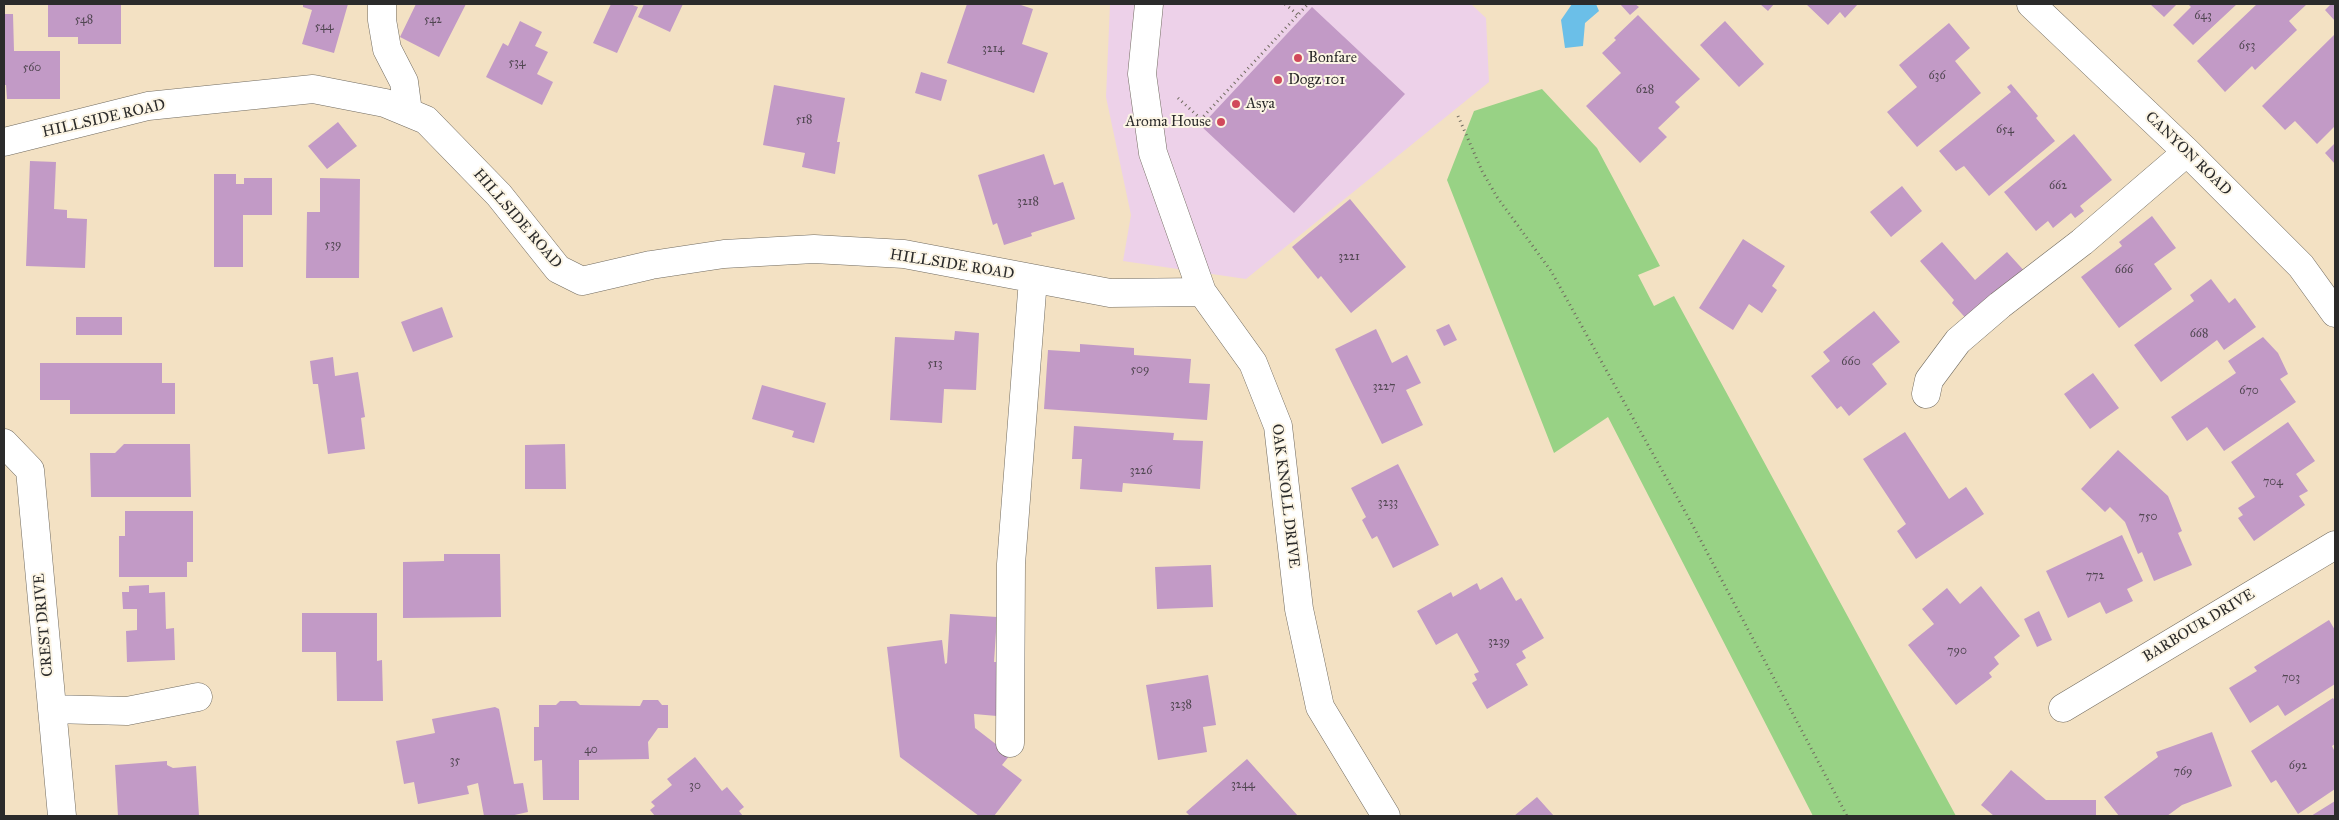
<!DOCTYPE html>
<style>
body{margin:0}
#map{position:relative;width:2339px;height:820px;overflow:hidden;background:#f3e1c3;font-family:"IM FELL Great Primer",serif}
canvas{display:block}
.frame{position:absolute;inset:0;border:5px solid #2b2b2b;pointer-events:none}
</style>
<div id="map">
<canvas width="2339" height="820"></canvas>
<div class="frame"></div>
</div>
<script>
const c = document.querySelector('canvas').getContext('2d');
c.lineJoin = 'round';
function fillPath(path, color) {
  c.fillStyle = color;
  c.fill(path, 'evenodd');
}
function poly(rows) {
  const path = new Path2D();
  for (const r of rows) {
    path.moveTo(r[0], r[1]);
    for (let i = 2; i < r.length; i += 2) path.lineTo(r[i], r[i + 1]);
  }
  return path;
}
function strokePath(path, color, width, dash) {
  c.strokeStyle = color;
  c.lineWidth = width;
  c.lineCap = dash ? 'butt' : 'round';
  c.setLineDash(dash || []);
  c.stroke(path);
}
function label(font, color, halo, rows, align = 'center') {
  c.font = font + ' "IM FELL Great Primer",serif';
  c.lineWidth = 4;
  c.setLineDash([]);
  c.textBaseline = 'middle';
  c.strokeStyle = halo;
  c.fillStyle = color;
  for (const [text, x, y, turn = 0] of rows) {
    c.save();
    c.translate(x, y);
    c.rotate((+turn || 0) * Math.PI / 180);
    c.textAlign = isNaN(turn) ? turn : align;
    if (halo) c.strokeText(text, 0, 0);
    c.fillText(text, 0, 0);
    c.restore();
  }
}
fillPath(poly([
 [1110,4,1471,4,1486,18,1489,82,1246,279,1123,261,1131,215,1106,97]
]), '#edd1e9');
fillPath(poly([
 [1542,89,1597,148,1660,266,1638,275,1654,306,1674,296,1956,816,1813,816,1608,417,1554,453,1447,180,1474,111]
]), '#98d285');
fillPath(poly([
 [1572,4,1596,4,1599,11,1585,23,1583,46,1565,48,1561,20]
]), '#6bbfe8');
fillPath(poly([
 [48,4,121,4,121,44,78,44,78,37,48,37],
 [303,4,348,4,334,53,302,44,312,10,303,7],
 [416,4,466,4,439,57,400,37],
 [611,4,630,4,638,7,617,53,593,43],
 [644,4,683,4,670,32,638,17],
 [967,4,1018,4,1033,9,1022,44,1048,53,1034,93,947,63],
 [1620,4,1635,4,1639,7,1630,15],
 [1760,4,1774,4,1768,11],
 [1806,4,1858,4,1845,18,1840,12,1828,25],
 [2150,4,2177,4,2164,17],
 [2188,4,2237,4,2193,45,2173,25,2191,7],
 [2257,4,2307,4,2289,21,2297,30,2255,70,2252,66,2225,92,2197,61],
 [2331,4,2335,4,2335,21,2325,10],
 [1312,7,1405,94,1294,213,1201,126],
 [4,14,13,14,14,51,60,51,60,99,7,99,6,85,4,85],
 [1638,15,1700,79,1675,102,1680,107,1658,128,1667,137,1640,163,1586,106,1621,73,1602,53,1616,40,1614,38],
 [520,21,542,32,535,46,548,52,537,74,553,82,542,105,486,77,503,43,508,46],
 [1725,21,1764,64,1739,87,1700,45],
 [1949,23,1970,48,1955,61,1981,93,1917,147,1887,112,1917,87,1899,65],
 [2335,34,2335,126,2317,144,2295,121,2285,130,2262,106],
 [921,72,947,80,941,101,915,93],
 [2011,84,2038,116,2036,118,2055,141,1989,196,1964,166,1956,171,1939,151,2011,92,2007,87],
 [774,85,845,98,837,142,840,142,835,174,802,167,805,153,763,145],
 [338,122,357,146,327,169,308,146],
 [2074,134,2112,180,2080,206,2084,211,2075,218,2071,213,2053,228,2048,221,2036,231,2004,192],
 [2335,143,2335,164,2325,153],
 [1044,154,1054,185,1063,182,1075,219,1031,233,1032,236,1004,245,997,223,993,225,978,175],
 [30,161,56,162,54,209,67,210,67,218,87,219,85,268,26,266],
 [214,174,236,174,236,184,244,184,244,178,272,178,272,215,243,215,243,267,214,267],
 [320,178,360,179,359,278,306,278,307,212,320,212],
 [1902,186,1922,211,1891,237,1870,212],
 [1350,199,1406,267,1351,313,1321,276,1318,279,1292,247],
 [2152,216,2176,248,2154,264,2172,289,2119,328,2081,277,2122,246,2119,242],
 [1743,239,1785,266,1772,286,1777,290,1762,313,1749,304,1733,330,1699,308],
 [1942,242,1975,280,2007,252,2028,275,1971,324,1952,303,1954,300,1920,261],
 [2211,279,2229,303,2235,298,2256,327,2224,350,2217,340,2161,382,2134,345,2194,301,2190,295],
 [442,307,453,337,413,352,401,322],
 [1874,311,1900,342,1872,364,1887,384,1849,416,1841,406,1837,409,1811,376,1830,361,1823,352],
 [76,317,122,317,122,335,76,335],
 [1449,324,1457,340,1444,346,1436,330],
 [1376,329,1392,363,1407,355,1421,383,1406,390,1423,425,1382,444,1335,349],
 [955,331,979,333,976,390,944,389,942,423,890,420,895,337,954,340],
 [2263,337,2278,353,2288,374,2280,379,2296,402,2224,451,2207,427,2187,441,2171,417,2236,373,2228,361],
 [1080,344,1134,348,1134,355,1191,359,1189,383,1210,384,1207,420,1044,409,1048,350,1080,352],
 [333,357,335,376,358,372,365,417,361,418,365,449,328,454,318,384,313,384,310,361],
 [40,363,162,363,162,383,175,383,175,414,70,414,70,400,40,400],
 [2093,373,2119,408,2090,429,2064,394],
 [762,385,826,403,814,443,792,437,794,431,752,419],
 [2288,422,2315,461,2296,474,2308,491,2299,496,2305,505,2254,541,2238,518,2243,515,2238,508,2255,497,2231,462],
 [1074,426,1174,433,1173,440,1203,441,1200,489,1123,483,1122,492,1080,489,1082,459,1072,459],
 [1905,432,1949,499,1966,487,1984,514,1916,559,1897,531,1906,524,1863,459],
 [124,444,190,444,191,497,91,497,90,453,115,453],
 [565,444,566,489,525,489,525,445],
 [2118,450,2168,496,2182,531,2178,533,2192,565,2154,581,2142,552,2138,554,2125,522,2110,507,2105,512,2081,489],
 [1398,464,1439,545,1393,568,1377,536,1372,539,1362,520,1366,517,1351,488],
 [125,511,193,511,193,562,187,562,187,577,119,577,119,536,125,536],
 [2122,535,2143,581,2127,589,2133,601,2106,614,2100,602,2068,618,2046,571],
 [444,554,500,554,501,617,403,618,403,562,444,561],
 [1211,565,1213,607,1157,609,1155,567],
 [1502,577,1516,601,1521,598,1544,638,1522,651,1526,658,1516,664,1528,685,1487,709,1472,683,1477,680,1474,674,1479,672,1457,633,1436,645,1417,611,1451,592,1453,597,1477,583,1480,590],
 [149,585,149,593,165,592,166,629,174,628,175,660,127,662,126,631,137,630,137,609,123,609,122,592,129,592,129,586],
 [1981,586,2020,636,1994,657,1999,664,1989,673,1992,677,1956,705,1908,645,1934,624,1922,609,1947,588,1960,604],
 [2039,611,2052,640,2037,647,2024,619],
 [302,613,377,613,377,661,382,660,383,701,337,701,336,652,302,652],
 [950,614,997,617,994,662,1001,662,997,716,974,714,975,728,1010,755,1002,765,1022,780,994,816,979,816,900,757,887,647,942,640,945,664,947,663],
 [2329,620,2335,630,2335,684,2285,716,2278,705,2250,723,2229,688,2257,671,2254,667],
 [1208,675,1216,725,1203,727,1207,752,1158,760,1146,685],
 [2333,698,2335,701,2335,744,2332,746,2335,752,2335,789,2298,814,2276,780,2271,783,2251,751],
 [643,700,658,700,662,705,668,705,668,728,658,728,648,742,649,759,579,760,579,800,543,800,542,760,534,761,534,727,539,727,539,705,556,705,560,701,576,701,580,705,640,706],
 [495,707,499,709,514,784,523,783,528,812,510,816,484,816,478,783,467,786,469,794,418,804,414,782,404,784,396,741,435,733,432,719],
 [2212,732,2232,786,2182,805,2167,816,2119,816,2104,797,2158,757,2156,752],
 [695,757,722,791,727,787,744,807,739,811,743,816,655,816,650,810,655,806,651,802,672,785,667,779],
 [1247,759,1298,816,1190,816,1186,812],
 [167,761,167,765,173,768,196,766,199,816,118,816,115,765],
 [2011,770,2046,800,2096,800,2096,816,1994,816,1981,805],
 [1537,797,1554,816,1514,816],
 [2335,801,2335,816,2311,816]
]), '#c29ac6');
const minor = poly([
 [382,4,382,20,387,49,404,82,408,112],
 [1149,4,1142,74,1153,153,1202,292,1253,363,1278,426,1299,609,1320,707,1386,816],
 [2031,4,2187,152,2301,266,2335,313],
 [4,142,148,106,313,89,385,103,426,120,499,195,558,269,582,281,651,265,724,254,814,249,904,254,1110,293,1202,292],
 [1926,394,1929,380,1958,341,2000,305,2082,242,2187,152],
 [4,443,30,470,62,816],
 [2063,708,2335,545],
 [52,709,127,711,198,697],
 [1010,743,1011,564,1033,279]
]);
strokePath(minor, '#716b60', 29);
strokePath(poly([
 [1285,4,1298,15],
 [1178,98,1201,119,1308,4],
 [1458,116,1482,171,1497,197,1551,271,1692,524,1847,816]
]), '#716b60', 3, [1, 4]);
strokePath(minor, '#fff', 28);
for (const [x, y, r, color] of [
 [1298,58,5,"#d1495b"],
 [1278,80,5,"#d1495b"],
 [1236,104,5,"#d1495b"],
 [1221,122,5,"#d1495b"]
]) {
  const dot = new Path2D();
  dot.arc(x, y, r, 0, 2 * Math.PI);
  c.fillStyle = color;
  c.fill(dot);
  strokePath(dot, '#fcf5e5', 2);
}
label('12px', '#514752', null, [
 ["643",2203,16],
 ["548",84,20],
 ["542",433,20],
 ["544",324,27],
 ["653",2247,46],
 ["3214",993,49],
 ["534",517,63],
 ["560",32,68],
 ["636",1937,76],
 ["628",1645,90],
 ["518",804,120],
 ["654",2005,130],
 ["662",2058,186],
 ["3218",1028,202],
 ["539",333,245],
 ["3221",1349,257],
 ["666",2124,270],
 ["668",2199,334],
 ["660",1851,362],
 ["513",935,364],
 ["509",1140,370],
 ["3227",1384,387],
 ["670",2249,391],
 ["3226",1141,471],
 ["704",2273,482],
 ["3233",1388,503],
 ["750",2148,517],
 ["772",2095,576],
 ["3239",1499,642],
 ["790",1957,651],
 ["703",2291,678],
 ["3238",1181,705],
 ["40",591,750],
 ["35",455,761],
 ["692",2298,766],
 ["769",2183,772],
 ["3244",1243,785],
 ["30",695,786]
]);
label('15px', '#2b2b2b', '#fcf5e5', [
 ["Bonfare",1308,58],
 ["Dogz 101",1288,80],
 ["Asya",1246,104],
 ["Aroma House",1211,122,"right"]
], 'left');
label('15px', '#2b2b2b', '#fcf5e5', [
 ["HILLSIDE ROAD",104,119,-13],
 ["CANYON ROAD",2188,154,44],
 ["HILLSIDE ROAD",517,219,49],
 ["HILLSIDE ROAD",952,265,9],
 ["OAK KNOLL DRIVE",1285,496,83],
 ["CREST DRIVE",44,625,-95],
 ["BARBOUR DRIVE",2199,626,-31]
]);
</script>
